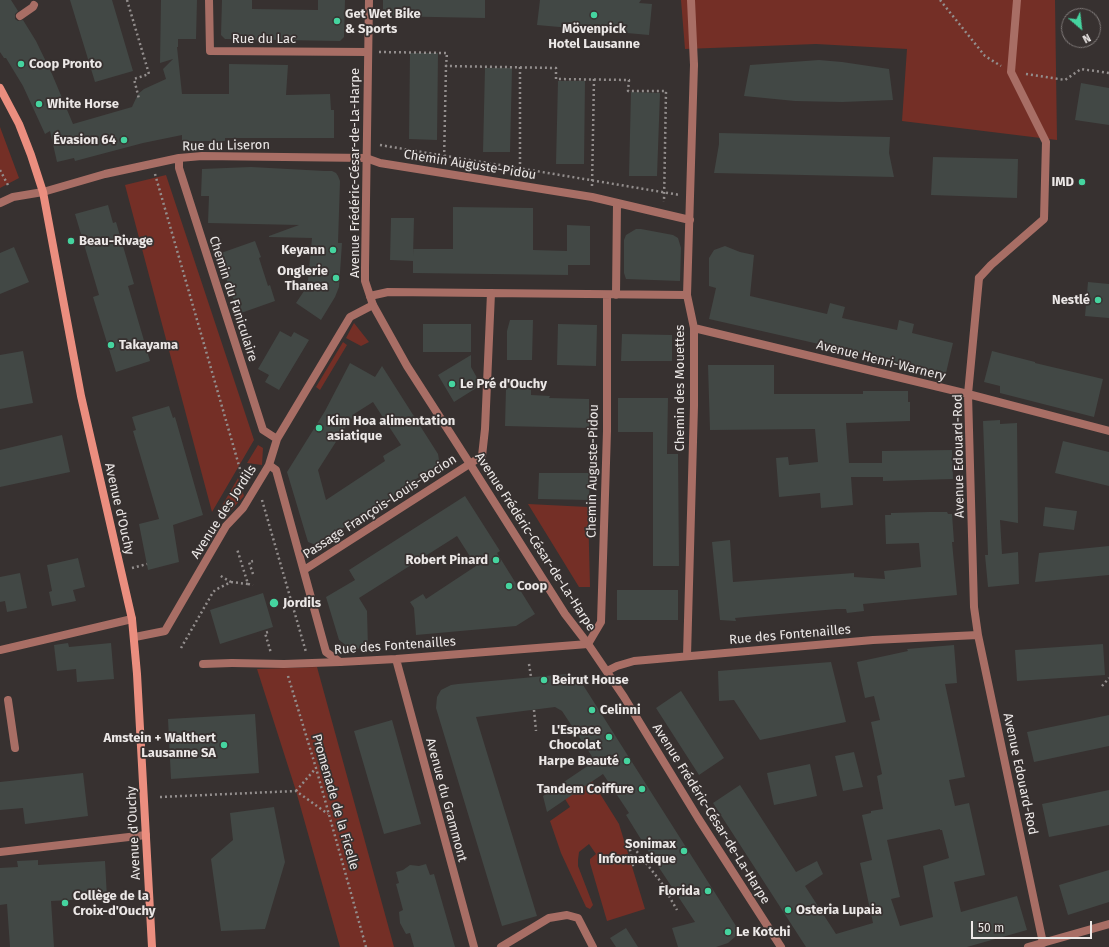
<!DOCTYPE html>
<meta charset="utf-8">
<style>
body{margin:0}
#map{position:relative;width:1109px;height:947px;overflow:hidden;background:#373130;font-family:"Fira Sans",sans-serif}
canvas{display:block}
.north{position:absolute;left:1061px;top:8px;width:40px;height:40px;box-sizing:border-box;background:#373130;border:1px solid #7f7a79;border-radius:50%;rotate:152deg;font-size:11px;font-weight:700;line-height:16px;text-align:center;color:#ece8e7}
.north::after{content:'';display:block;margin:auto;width:14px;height:18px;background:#45d49f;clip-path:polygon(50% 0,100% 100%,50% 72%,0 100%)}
.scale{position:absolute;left:971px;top:921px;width:121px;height:18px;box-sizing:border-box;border:2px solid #ece8e7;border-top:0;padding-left:5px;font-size:12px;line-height:14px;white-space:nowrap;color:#ece8e7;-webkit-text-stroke:3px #373130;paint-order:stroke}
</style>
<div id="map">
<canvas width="1109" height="947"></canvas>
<div class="north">N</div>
<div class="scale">50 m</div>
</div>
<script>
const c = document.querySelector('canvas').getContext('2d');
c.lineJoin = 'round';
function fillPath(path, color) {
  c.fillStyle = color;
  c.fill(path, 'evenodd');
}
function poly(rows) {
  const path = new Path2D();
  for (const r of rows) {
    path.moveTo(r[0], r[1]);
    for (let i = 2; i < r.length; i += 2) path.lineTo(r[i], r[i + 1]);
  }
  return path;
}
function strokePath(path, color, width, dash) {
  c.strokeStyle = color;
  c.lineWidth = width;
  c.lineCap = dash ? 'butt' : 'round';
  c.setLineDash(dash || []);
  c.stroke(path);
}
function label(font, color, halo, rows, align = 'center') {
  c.font = font + ' "Fira Sans",sans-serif';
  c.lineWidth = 3.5;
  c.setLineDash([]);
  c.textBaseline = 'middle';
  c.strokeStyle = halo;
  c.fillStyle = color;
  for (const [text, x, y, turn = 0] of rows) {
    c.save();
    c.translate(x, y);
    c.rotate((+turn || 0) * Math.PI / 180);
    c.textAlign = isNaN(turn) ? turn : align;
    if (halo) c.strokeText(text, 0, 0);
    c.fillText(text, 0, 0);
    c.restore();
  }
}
fillPath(poly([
 [681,0,1055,0,1057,140,902,121,907,49,816,44,685,49],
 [0,127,19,178,0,188],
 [166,175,254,440,212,512,125,185],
 [354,323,369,342,361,346,346,338],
 [343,342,347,345,320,390,316,387],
 [258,445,263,448,262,465,247,463],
 [238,478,244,496,226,516,219,511],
 [528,504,588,507,590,587,579,587],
 [317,667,394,947,340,947,296,791,257,669],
 [592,781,619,824,645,909,607,921,590,863,590,859,596,854,589,844,579,852,578,860,578,866,593,905,590,909,586,907,561,853,550,821,570,807,565,799]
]), '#742f26');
fillPath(poly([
 [0,0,11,0,18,11,15,14,15,19,18,21,23,20,36,41,52,74,73,124,132,107,138,94,144,89,166,79,163,69,173,59,160,63,161,0,197,0,196,39,178,39,178,47,177,47,182,94,229,94,229,64,288,65,286,95,330,94,331,110,334,110,334,138,225,138,225,141,182,141,182,135,143,143,75,161,74,158,57,162,50,131,45,134,23,86,6,58,4,58,0,52],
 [70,0,112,0,133,71,95,82],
 [222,0,252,0,252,9,318,10,318,0,345,0,344,37,340,41,225,39,221,35],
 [383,0,485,0,485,18,383,16],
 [540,0,641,0,639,3,652,4,649,35,537,25],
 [410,53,438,53,437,140,409,139],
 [819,60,842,62,889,69,893,100,842,102,795,101,744,96,750,65],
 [485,68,512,68,510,152,483,152],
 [558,81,585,81,584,164,556,164],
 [1081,83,1109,88,1109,125,1075,120],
 [631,92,660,93,657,176,629,176],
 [719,133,890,137,889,153,894,177,714,173,719,144],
 [933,157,1018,159,1017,198,931,195],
 [251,167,325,171,332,171,336,173,338,176,340,181,338,243,342,243,339,287,335,297,321,320,296,303,304,291,308,280,312,238,269,237,269,236,299,225,208,223,209,196,201,196,202,169],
 [108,205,113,223,116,222,134,284,128,286,150,361,116,372,93,297,99,295,75,214],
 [453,207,533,208,533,250,567,251,567,225,590,226,590,265,568,265,568,275,413,273,413,261,390,260,391,218,414,218,413,256,413,249,453,249],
 [636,229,641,229,673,235,678,238,681,248,680,281,626,279,624,273,624,240,626,235],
 [255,241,261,257,259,258,268,286,270,285,275,301,241,313,232,309,235,304,221,263,217,261,221,253],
 [725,246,740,252,754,255,750,296,827,314,830,303,845,307,842,318,897,330,899,320,914,324,912,333,953,343,946,373,709,319,716,288,709,286,709,258,714,250],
 [14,247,29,282,0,294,0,253],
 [1088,282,1109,284,1109,318,1085,316],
 [510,320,533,320,532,360,507,360,507,331],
 [423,324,471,324,471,352,423,352],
 [558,324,597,325,596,366,557,365],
 [280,331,291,337,294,332,309,340,279,390,265,382,269,375,258,369],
 [622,334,672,335,672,361,621,361],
 [23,351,33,403,0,409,0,355],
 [992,351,1035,362,1035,363,1103,379,1094,417,1000,393,1000,386,984,382],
 [471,355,471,367,481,385,454,402,438,375],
 [350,363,375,377,382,366,438,454,439,460,438,465,402,488,403,490,316,545,308,542,287,472,325,411],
 [373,402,401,445,383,456,385,461,326,500,318,470,346,426,347,427,354,414],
 [708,365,774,365,774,394,863,394,863,391,908,391,908,402,910,402,910,421,846,423,849,463,882,463,882,451,952,450,953,479,883,481,883,477,851,477,853,505,821,508,820,493,779,497,776,458,788,457,789,465,818,462,815,429,710,430],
 [506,388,531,388,531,395,550,396,549,398,589,399,589,428,505,426],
 [618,398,668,398,667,454,678,454,679,566,653,566,653,432,618,432],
 [169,406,173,418,175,417,203,515,173,525,179,562,148,570,139,524,159,519,133,431,136,430,132,417],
 [1000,420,1000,424,1017,423,1018,523,1000,520,1002,554,1018,552,1019,584,988,587,985,555,988,555,983,421],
 [62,435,70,472,0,487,0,450],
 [1063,441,1109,452,1109,486,1055,473],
 [539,473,590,473,589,500,538,499],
 [465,496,500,551,497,553,535,614,516,626,416,635,414,608,410,602,423,594,426,599,476,566,457,536,359,598,367,611,368,648,351,649,339,640,326,597,355,580,349,570],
 [1045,507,1077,511,1074,530,1043,526],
 [929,512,947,512,948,514,952,514,954,542,952,542,957,595,863,604,864,611,847,613,846,609,837,609,745,617,735,618,736,621,720,620,712,542,730,540,733,582,854,573,854,577,885,579,884,571,921,567,919,543,886,544,885,515,891,515,891,513],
 [1109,546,1109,575,1035,582,1039,553],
 [78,558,85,587,73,590,76,601,52,606,49,592,52,591,47,565],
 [20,573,27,608,7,612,5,601,0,602,0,577],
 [617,590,678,590,678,620,617,620],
 [263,593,273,627,220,644,210,610],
 [68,643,69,647,111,643,114,679,77,682,76,669,57,671,54,645],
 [1103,644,1105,675,1017,681,1015,650],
 [954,645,957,683,945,684,965,777,949,780,955,806,969,803,985,875,954,882,961,912,1017,896,1027,930,967,947,806,947,713,803,740,785,796,872,817,861,823,874,805,886,836,934,873,923,860,863,872,860,862,815,871,813,871,811,883,809,877,776,882,774,871,722,880,720,874,696,865,698,857,662,908,651,907,649],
 [940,829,940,830,942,830,949,858,923,866,933,917,900,926,891,899,900,897,887,840],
 [831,662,846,722,760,740,734,700,719,701,718,671],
 [567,674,578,677,736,926,737,931,736,936,728,943,716,947,678,947,672,928,695,922,650,854,626,815,629,813,603,774,547,812,543,796,595,761,562,711,555,707,476,717,537,916,502,926,436,708,437,697,441,690,451,685,458,684],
 [681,691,724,758,699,775,656,708],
 [255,714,259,773,171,779,168,719],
 [1109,715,1109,746,1034,762,1027,732],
 [392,720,421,824,384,834,354,731],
 [854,752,863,787,843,791,835,756],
 [810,764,817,796,774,805,767,773],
 [83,773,88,816,25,824,23,808,0,810,0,782],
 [1109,790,1109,825,1049,837,1042,804],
 [274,807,285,862,265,929,221,931,211,859,233,840,230,813],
 [38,860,38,865,105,861,107,898,51,901,54,947,10,947,7,904,0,905,0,868,18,867,17,861],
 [426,864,430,875,434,874,455,947,414,947,410,933,406,934,400,923,399,912,403,910,396,884,399,883,396,872,403,870,410,865,419,866],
 [1109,870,1109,902,1068,915,1059,885],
 [626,928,638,947,616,947,610,938]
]), '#424845');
strokePath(poly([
 [127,0,149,74,134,79,139,99],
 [940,0,985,56,1001,66],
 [379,52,447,53,446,66,556,68,556,79,629,80,628,91,666,91,664,202],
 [520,67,520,175],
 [1026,74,1065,80,1081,69,1109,73],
 [380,145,680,195],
 [444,162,446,66],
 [0,170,9,187],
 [155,174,244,483],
 [592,186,594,79],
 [262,500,306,652],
 [132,568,147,564],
 [253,574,249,562,253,561],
 [231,582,248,584,237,549],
 [248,584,253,585],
 [268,632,265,633,271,653],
 [181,648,212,594,215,590,231,582,219,575],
 [529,664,531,677],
 [288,676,316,768,366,947],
 [1102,686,1109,678],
 [534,710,536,731],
 [296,791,316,768],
 [160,797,296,791,328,814],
 [632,865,633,865,630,850,634,848,661,882,677,910]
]), '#938e8d', 2.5, [2, 3]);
strokePath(poly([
 [20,16,33,7,34,5],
 [8,700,15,748],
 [0,852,146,835]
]), '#a86e65', 8);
strokePath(poly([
 [691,0,694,65],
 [979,278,991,265,1044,219,1046,142,1011,72,1017,0],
 [232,663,284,664,340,662]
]), '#a86e65', 8);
strokePath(poly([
 [209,0,210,51,368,52],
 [179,158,179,168,263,430,277,439],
 [0,203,13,197,43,192,105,174,179,158,202,156,366,158,380,163,592,197,690,220],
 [979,278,968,394,974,607,978,635,1043,943],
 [616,295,617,203],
 [370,296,388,292,687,295],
 [694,328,968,394,1109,431],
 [269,465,276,470,326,652,340,662,396,659,588,644,601,622,607,431,607,295],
 [304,570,482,456,485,429,491,293],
 [135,637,165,631,226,526,243,508,269,465,277,439,350,317,373,305],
 [0,650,132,619],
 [687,656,694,406,694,328,687,295,694,65],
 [396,659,474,947],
 [203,664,232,663],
 [607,671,617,666,634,661,873,640,978,635],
 [501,947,549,918,567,915,578,918,593,947]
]), '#a86e65', 8);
strokePath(poly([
 [369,0,365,268,365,281,373,305,407,366,470,464,565,614,588,644,624,697,698,818,781,947],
 [1028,947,1109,924]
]), '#a86e65', 8);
strokePath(poly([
 [0,88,19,124,31,155,43,192,81,396,132,619,137,674,152,947]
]), '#eb8e7f', 8);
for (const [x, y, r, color] of [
 [594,15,4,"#45d49f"],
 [337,21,4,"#45d49f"],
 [21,64,4,"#45d49f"],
 [39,104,4,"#45d49f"],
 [124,140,4,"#45d49f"],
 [1082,182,4,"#45d49f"],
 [71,241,4,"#45d49f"],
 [333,250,4,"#45d49f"],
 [336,278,4,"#45d49f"],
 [1098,300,4,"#45d49f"],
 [111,345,4,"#45d49f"],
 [452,384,4,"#45d49f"],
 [319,428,4,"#45d49f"],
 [496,560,4,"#45d49f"],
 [509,586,4,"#45d49f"],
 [274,603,5,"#45d49f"],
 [544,680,4,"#45d49f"],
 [592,710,4,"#45d49f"],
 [609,737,4,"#45d49f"],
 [224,745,4,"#45d49f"],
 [627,761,4,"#45d49f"],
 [642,789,4,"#45d49f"],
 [684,851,4,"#45d49f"],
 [708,891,4,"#45d49f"],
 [65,903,4,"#45d49f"],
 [788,910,4,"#45d49f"],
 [728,932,4,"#45d49f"]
]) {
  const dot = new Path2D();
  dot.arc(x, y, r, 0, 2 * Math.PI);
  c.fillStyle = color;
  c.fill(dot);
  strokePath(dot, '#373130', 1.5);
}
label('bold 13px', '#ece8e7', '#373130', [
 ["Get Wet Bike",345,14],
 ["& Sports",345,29],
 ["Mövenpick",594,29,"center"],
 ["Hotel Lausanne",594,44,"center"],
 ["Coop Pronto",29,64],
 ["White Horse",47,104],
 ["Évasion 64",116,140,"right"],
 ["IMD",1074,182,"right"],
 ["Beau-Rivage",79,241],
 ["Keyann",325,250,"right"],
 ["Onglerie",328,271,"right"],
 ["Thanea",328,286,"right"],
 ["Nestlé",1090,300,"right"],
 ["Takayama",119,345],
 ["Le Pré d'Ouchy",460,384],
 ["Kim Hoa alimentation",327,421],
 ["asiatique",327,436],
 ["Robert Pinard",488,560,"right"],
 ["Coop",517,586],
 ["Jordils",283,603],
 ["Beirut House",552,680],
 ["Celinni",600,710],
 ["L'Espace",601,730,"right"],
 ["Chocolat",601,745,"right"],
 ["Amstein + Walthert",216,738,"right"],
 ["Lausanne SA",216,753,"right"],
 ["Harpe Beauté",619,761,"right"],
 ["Tandem Coiffure",634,789,"right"],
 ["Sonimax",676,844,"right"],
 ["Informatique",676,859,"right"],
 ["Florida",700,891,"right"],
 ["Collège de la",73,896],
 ["Croix-d'Ouchy",73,911],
 ["Osteria Lupaia",796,910],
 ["Le Kotchi",736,932]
], 'left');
label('13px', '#ece8e7', '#373130', [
 ["Rue du Lac",264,39],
 ["Rue du Liseron",226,146,-1],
 ["Chemin Auguste-Pidou",470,165,9],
 ["Avenue Frédéric-César-de-La-Harpe",355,173,-90],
 ["Chemin du Funiculaire",233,299,72],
 ["Avenue Henri-Warnery",881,361,14],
 ["Chemin des Mouettes",680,388,-90],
 ["Avenue Edouard-Rod",959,456,-91],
 ["Chemin Auguste-Pidou",593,471,-89],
 ["Passage François-Louis-Bocion",380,507,-33],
 ["Avenue d'Ouchy",119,509,77],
 ["Avenue des Jordils",224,512,-57],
 ["Avenue Frédéric-César-de-La-Harpe",535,542,57],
 ["Rue des Fontenailles",790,635,-5],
 ["Rue des Fontenailles",395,646,-4],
 ["Avenue Edouard-Rod",1020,774,78],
 ["Avenue du Grammont",446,800,75],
 ["Promenade de la Ficelle",335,802,74],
 ["Avenue Frédéric-César-de-La-Harpe",711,814,58],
 ["Avenue d'Ouchy",134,833,-93]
]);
</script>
